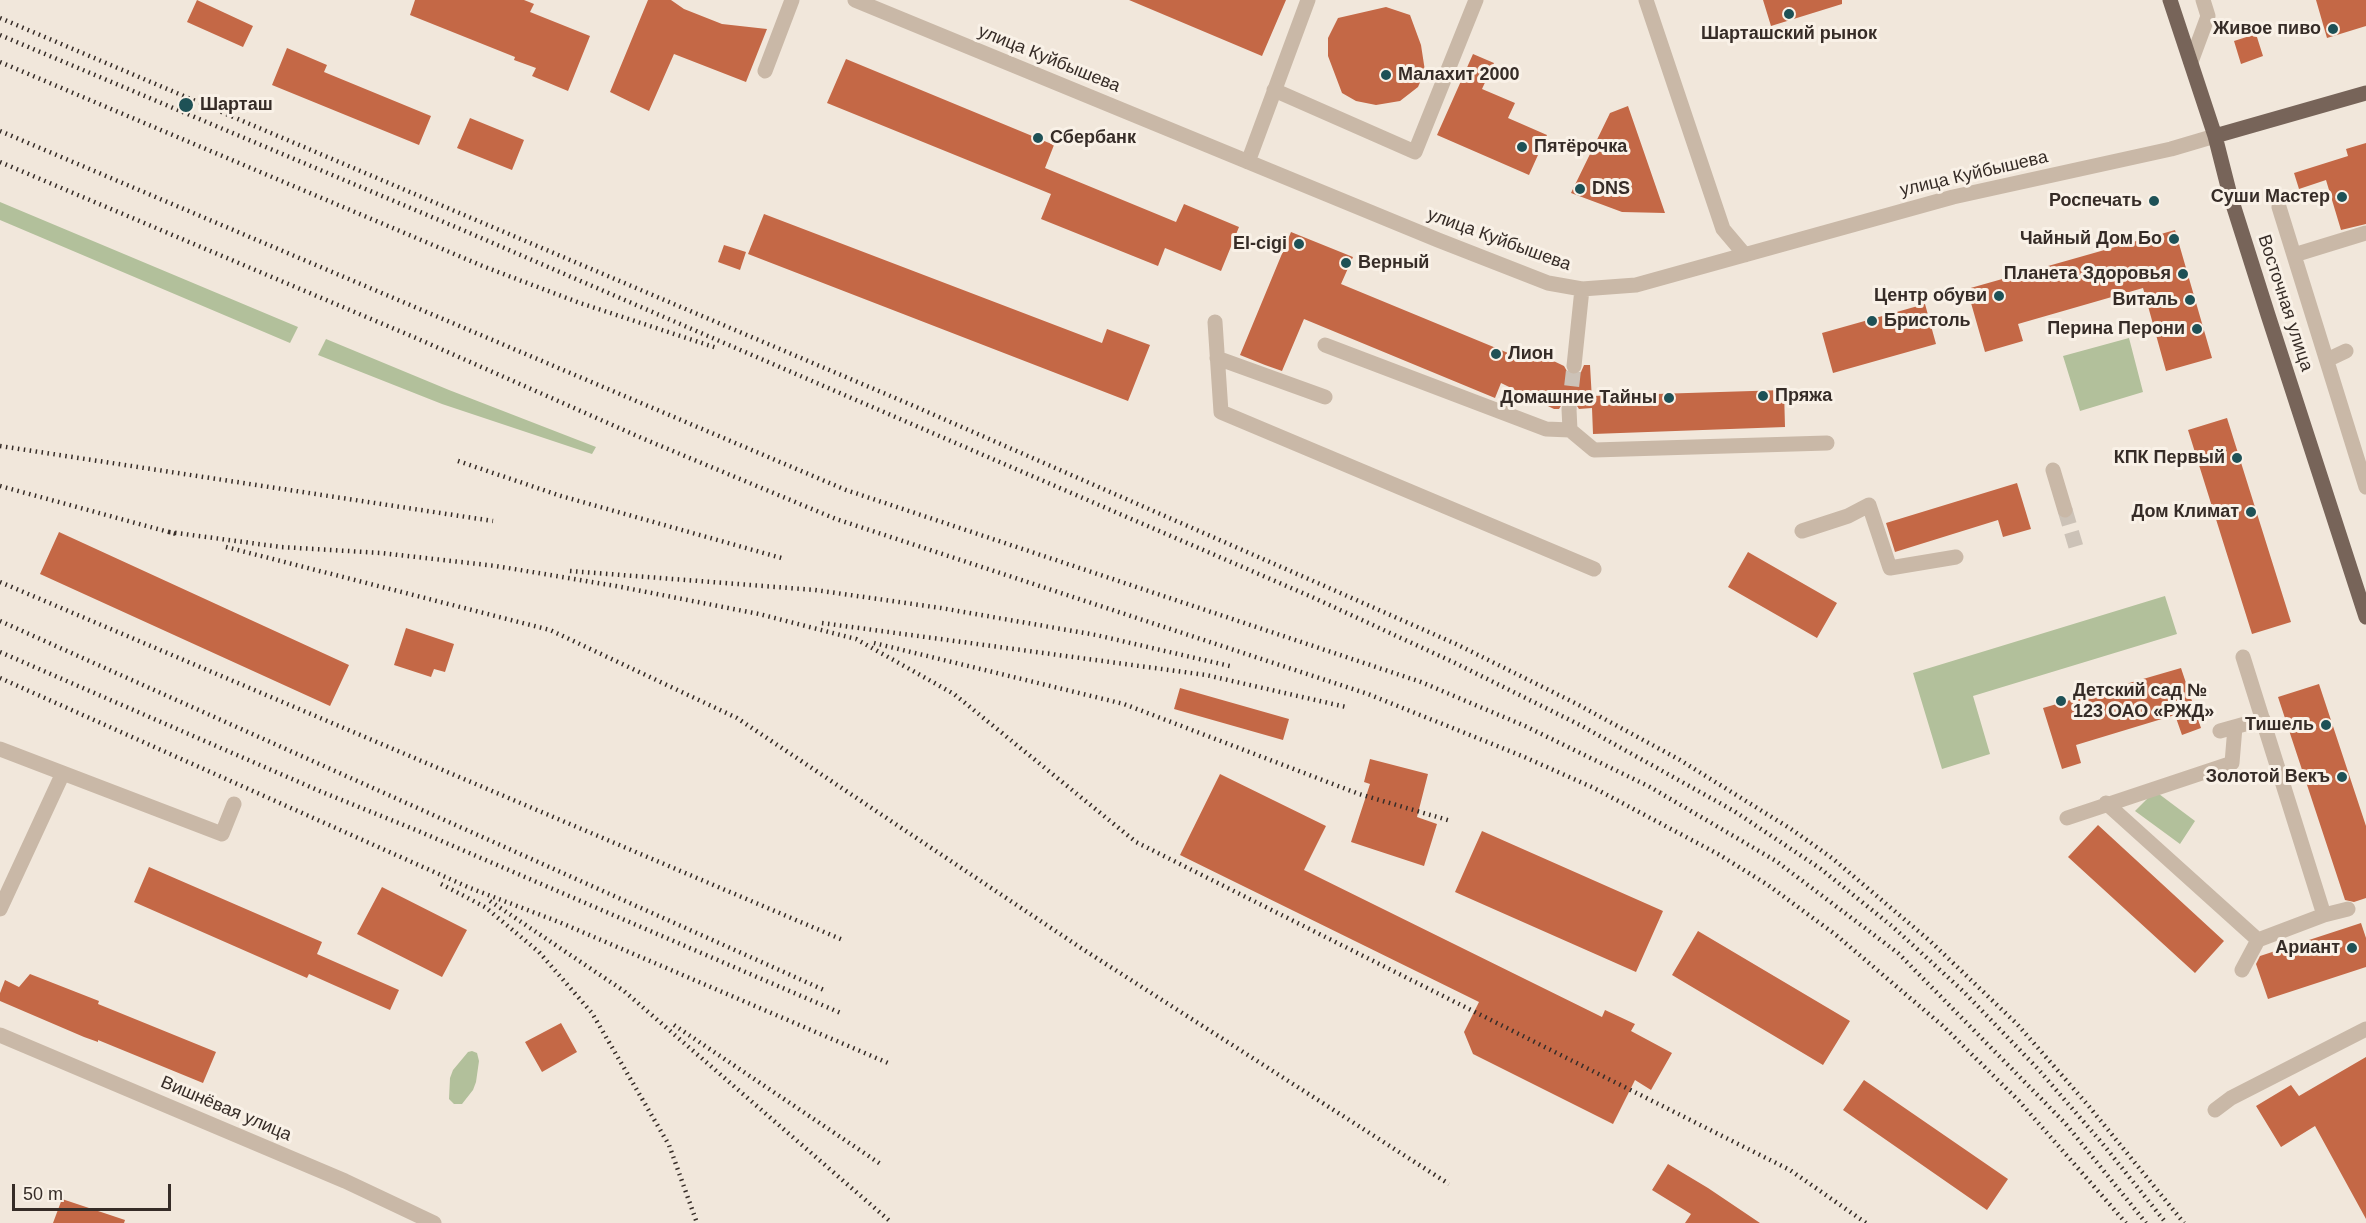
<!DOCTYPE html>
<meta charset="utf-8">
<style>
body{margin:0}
#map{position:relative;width:2366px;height:1223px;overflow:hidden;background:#f1e7db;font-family:Arial,sans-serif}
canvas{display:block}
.scale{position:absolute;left:12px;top:1184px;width:159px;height:27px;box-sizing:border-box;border:3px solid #362c27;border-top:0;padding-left:8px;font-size:18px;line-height:21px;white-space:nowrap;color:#362c27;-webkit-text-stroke:4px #f9f1e7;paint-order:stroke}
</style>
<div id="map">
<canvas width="2366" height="1223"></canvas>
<div class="scale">50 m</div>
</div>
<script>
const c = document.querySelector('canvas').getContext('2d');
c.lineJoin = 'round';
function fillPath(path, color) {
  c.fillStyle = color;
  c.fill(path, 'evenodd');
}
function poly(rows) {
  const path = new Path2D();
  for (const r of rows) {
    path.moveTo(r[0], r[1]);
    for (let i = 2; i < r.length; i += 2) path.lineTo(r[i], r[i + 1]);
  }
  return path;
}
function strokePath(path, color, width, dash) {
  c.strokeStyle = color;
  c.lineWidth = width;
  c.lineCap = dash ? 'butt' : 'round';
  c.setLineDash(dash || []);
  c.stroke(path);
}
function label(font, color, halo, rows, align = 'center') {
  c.font = font + ' Arial,sans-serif';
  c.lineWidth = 6;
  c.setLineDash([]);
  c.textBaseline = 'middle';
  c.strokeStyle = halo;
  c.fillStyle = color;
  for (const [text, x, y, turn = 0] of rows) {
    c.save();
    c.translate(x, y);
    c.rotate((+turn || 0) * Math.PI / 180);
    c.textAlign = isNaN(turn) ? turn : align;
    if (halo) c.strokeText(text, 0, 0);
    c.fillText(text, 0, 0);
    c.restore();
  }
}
fillPath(poly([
 [0,202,298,327,290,343,0,220],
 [2129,338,2143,392,2080,411,2063,356],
 [326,339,449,390,596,447,592,454,442,404,318,355],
 [2165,596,2177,634,1973,696,1990,754,1942,769,1913,673],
 [2155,791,2195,821,2180,844,2135,811],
 [472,1051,477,1053,479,1061,476,1082,473,1090,462,1104,454,1104,449,1099,450,1078,453,1070,468,1052]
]), '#b2c09b');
fillPath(poly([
 [197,0,253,26,243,47,187,22],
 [415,0,524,0,534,4,530,12,590,36,568,91,532,76,536,68,514,60,515,57,410,15],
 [648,0,671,0,684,9,722,24,767,29,746,82,674,54,649,111,610,92],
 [1129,0,1286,0,1262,56],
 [1763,0,1842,0,1842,4,1771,26],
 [2316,0,2366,0,2366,26,2327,38],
 [1386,7,1410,15,1421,45,1425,71,1418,87,1400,101,1376,105,1356,101,1342,93,1328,56,1328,38,1338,18],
 [2256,34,2263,56,2241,64,2234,41],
 [287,48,327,65,324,72,431,116,419,145,272,85],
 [1473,54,1494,63,1482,89,1515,103,1508,118,1547,135,1529,175,1437,135],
 [846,59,1054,145,1045,168,1176,222,1184,204,1239,227,1221,271,1165,248,1158,266,1041,219,1051,194,827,103],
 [1628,106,1665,213,1622,212,1571,193,1610,113],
 [470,118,524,140,512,170,457,148],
 [2366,143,2366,224,2341,230,2326,180,2299,189,2294,173,2348,156,2346,149],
 [764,214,1102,343,1107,329,1150,345,1128,401,748,254],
 [2175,230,2212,358,2166,371,2143,288,2018,324,2023,341,1985,352,1967,289],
 [1291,232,1353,257,1341,284,1513,355,1518,344,1564,366,1568,373,1572,376,1581,372,1584,365,1590,365,1592,400,1592,396,1784,390,1785,427,1593,434,1592,408,1579,409,1573,400,1564,401,1559,409,1554,409,1501,383,1495,398,1304,319,1282,371,1265,365,1240,355],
 [724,245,746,252,740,270,718,262],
 [1925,304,1936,344,1833,373,1822,333],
 [2227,418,2291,622,2252,634,2188,430],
 [2017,483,2031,529,2003,537,1998,520,1895,552,1886,523],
 [59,532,349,665,330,706,40,574],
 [1748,552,1837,603,1817,638,1728,587],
 [406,628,454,644,445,672,434,669,431,677,394,665],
 [2181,668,2201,728,2182,735,2175,715,2076,745,2081,763,2062,769,2043,708],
 [2319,684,2366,826,2366,898,2354,902,2345,900,2278,697],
 [1180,688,1289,719,1283,740,1174,709],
 [1370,759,1428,774,1417,817,1437,824,1424,866,1351,842,1370,784,1364,782],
 [1220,774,1326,826,1304,870,1602,1017,1605,1010,1635,1024,1631,1031,1672,1053,1651,1090,1635,1080,1613,1124,1473,1054,1464,1032,1479,1002,1180,855],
 [2098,825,2224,941,2195,973,2068,857],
 [1482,831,1663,911,1636,972,1455,892],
 [149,867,322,942,317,954,399,990,390,1010,309,974,307,978,134,902],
 [382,887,467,930,442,977,357,934],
 [2361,923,2366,938,2366,967,2268,999,2256,964,2260,956],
 [1698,931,1850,1021,1823,1065,1672,975],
 [30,974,99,1001,98,1004,216,1052,203,1083,98,1040,98,1042,84,1037,0,1001,0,993,5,980,19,987],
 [561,1023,577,1052,542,1072,525,1042],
 [2366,1057,2366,1219,2315,1126,2281,1147,2256,1106,2291,1085,2299,1096],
 [1864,1080,2008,1179,1987,1210,1843,1110],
 [1668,1164,1708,1188,1760,1223,1685,1223,1691,1214,1652,1190],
 [62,1199,125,1220,124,1223,53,1223]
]), '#c46846');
strokePath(poly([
 [1569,409,1574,366],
 [2065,510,2076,547]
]), '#ccc2b7', 15, [15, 8]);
strokePath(poly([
 [855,0,1438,240,1548,283,1582,289,1636,285,1953,197,2171,149,2215,136],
 [1646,0,1723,229,1745,255],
 [2191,62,2208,16,2203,0],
 [765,71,792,0],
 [1274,90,1415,152,1476,0],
 [1248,162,1308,0],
 [2279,207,2366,487],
 [2294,255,2366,233],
 [1215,322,1221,412,1594,569],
 [1325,345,1546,429,1570,430],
 [1217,358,1325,397],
 [2327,360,2346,351],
 [1574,366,1582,289],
 [1569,409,1570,430,1594,450,1827,443],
 [2053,470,2065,510],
 [1802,531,1848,516,1869,505,1890,568,1956,557],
 [2220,731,2263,719],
 [0,749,222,834,234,804],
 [2106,803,2258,940,2324,915,2243,657],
 [2067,818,2232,763,2235,727],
 [0,909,63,773],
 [2324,915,2348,909],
 [2242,970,2258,940],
 [0,1035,345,1181,434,1223],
 [2215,1110,2231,1098,2366,1029]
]), '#c9b8a7', 15);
strokePath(poly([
 [2170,0,2215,136,2230,195,2268,315,2366,617],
 [2215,136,2366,93]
]), '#776459', 15);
strokePath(poly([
 [0,18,907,403,1320,584,1456,644,1575,703,1680,760,1791,829,1832,858,1930,941,2017,1024,2087,1104,2184,1223],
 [0,35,458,228,1312,597,1453,662,1580,725,1734,811,1821,869,1893,927,1964,992,2038,1069,2102,1143,2166,1223],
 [0,62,485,267,580,303,717,348],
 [0,131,846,490,1421,682,1525,726,1650,787,1776,861,1898,953,2065,1123,2146,1223],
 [0,162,416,338,644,439,836,519,1368,694,1522,756,1594,788,1718,854,1768,885,1836,935,1943,1026,2019,1101,2126,1223],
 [0,446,493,521],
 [458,461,561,496,785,559],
 [0,486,176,534],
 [169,532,281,547,381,553,496,566,616,586,759,614,856,639,954,694,1136,842,1790,1170,1866,1223],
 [226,547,550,630,737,718,1081,948,1449,1184],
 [570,571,815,590,941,608,1096,635,1234,667],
 [0,582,843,940],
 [0,621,824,990],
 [822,623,1206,675,1346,707],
 [874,643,1124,704,1359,794,1451,821],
 [0,652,322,792,416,830,843,1014],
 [0,678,470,888,559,922,888,1063],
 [441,884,485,907,539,952,592,1013,669,1145,697,1223],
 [490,901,624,991,892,1223],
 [674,1025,882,1165]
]), '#362c27', 4.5, [1.5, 4.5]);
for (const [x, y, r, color] of [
 [1789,14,6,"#1e5156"],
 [2333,29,6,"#1e5156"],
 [1386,75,6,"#1e5156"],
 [186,105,8,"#1e5156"],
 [1038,138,6,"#1e5156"],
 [1522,147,6,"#1e5156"],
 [1580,189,6,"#1e5156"],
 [2342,197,6,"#1e5156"],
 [2154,201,6,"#1e5156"],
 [2174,239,6,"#1e5156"],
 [1299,244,6,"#1e5156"],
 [1346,263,6,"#1e5156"],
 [2183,274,6,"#1e5156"],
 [1999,296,6,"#1e5156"],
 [2190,300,6,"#1e5156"],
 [1872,321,6,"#1e5156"],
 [2197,329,6,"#1e5156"],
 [1496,354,6,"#1e5156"],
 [1763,396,6,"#1e5156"],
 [1669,398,6,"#1e5156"],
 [2237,458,6,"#1e5156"],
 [2251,512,6,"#1e5156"],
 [2061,701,6,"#1e5156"],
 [2326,725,6,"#1e5156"],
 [2342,777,6,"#1e5156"],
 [2352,948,6,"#1e5156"]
]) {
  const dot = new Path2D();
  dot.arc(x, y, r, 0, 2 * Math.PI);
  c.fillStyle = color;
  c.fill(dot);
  strokePath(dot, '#f9f1e7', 2);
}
label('bold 18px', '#362c27', '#f9f1e7', [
 ["Живое пиво",2321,29],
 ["Шарташский рынок",1789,34,"center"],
 ["Малахит 2000",1398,75,"left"],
 ["Шарташ",200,105,"left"],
 ["Сбербанк",1050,138,"left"],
 ["Пятёрочка",1534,147,"left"],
 ["DNS",1592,189,"left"],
 ["Суши Мастер",2330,197],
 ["Роспечать",2142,201],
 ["Чайный Дом Бо",2162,239],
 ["El-cigi",1287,244],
 ["Верный",1358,263,"left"],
 ["Планета Здоровья",2171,274],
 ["Центр обуви",1987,296],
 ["Виталь",2178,300],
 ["Бристоль",1884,321,"left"],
 ["Перина Перони",2185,329],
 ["Лион",1508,354,"left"],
 ["Пряжа",1775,396,"left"],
 ["Домашние Тайны",1657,398],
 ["КПК Первый",2225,458],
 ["Дом Климат",2239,512],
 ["Детский сад №",2073,691,"left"],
 ["123 ОАО «РЖД»",2073,712,"left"],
 ["Тишель",2314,725],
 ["Золотой Векъ",2330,777],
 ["Ариант",2340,948]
], 'right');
label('18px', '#362c27', '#f9f1e7', [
 ["улица Куйбышева",1049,59,22],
 ["улица Куйбышева",1974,174,-13],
 ["улица Куйбышева",1499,240,20],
 ["Восточная улица",2285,303,72],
 ["Вишнёвая улица",226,1109,23]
]);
</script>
